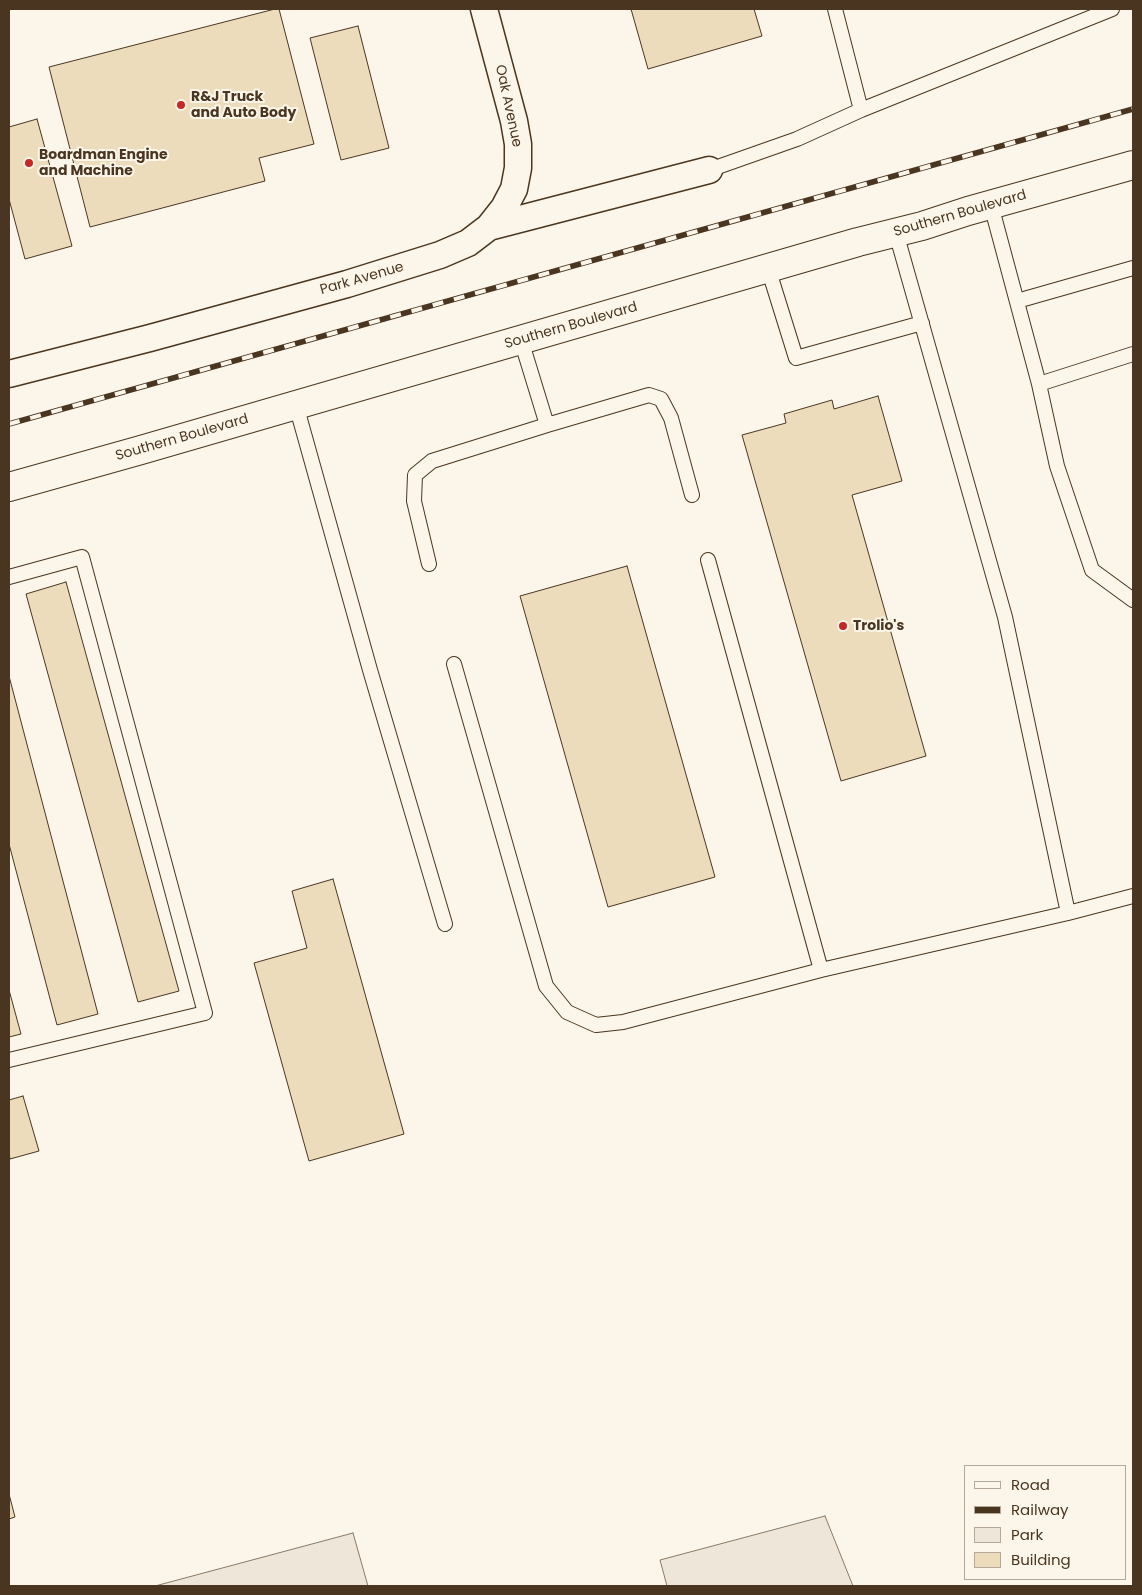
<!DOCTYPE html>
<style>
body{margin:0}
#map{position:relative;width:1142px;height:1595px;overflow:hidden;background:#fbf6e9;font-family:Poppins,sans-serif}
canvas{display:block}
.frame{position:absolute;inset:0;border:10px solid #4a3520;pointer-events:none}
.legend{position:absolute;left:964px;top:1465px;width:162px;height:115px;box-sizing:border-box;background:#fbf6e9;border:1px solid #b4a999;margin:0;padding:6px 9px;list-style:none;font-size:15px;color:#4a3520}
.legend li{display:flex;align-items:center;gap:10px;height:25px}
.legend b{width:25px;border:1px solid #b4a999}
</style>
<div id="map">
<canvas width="1142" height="1595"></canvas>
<div class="frame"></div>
<ul class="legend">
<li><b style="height:6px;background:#fbf6e9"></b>Road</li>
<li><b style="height:6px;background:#4a3520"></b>Railway</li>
<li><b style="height:14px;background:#ede6d9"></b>Park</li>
<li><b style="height:14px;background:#ecdcbc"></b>Building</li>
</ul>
</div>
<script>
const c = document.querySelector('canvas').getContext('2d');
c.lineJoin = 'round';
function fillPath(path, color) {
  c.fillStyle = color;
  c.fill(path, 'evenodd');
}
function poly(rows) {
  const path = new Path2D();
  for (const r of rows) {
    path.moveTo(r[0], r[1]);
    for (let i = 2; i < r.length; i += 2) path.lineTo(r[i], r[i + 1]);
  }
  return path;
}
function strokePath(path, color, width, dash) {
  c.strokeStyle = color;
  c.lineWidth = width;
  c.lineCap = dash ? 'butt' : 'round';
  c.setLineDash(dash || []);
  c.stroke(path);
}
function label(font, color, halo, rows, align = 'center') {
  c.font = font + ' Poppins,sans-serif';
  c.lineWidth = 4;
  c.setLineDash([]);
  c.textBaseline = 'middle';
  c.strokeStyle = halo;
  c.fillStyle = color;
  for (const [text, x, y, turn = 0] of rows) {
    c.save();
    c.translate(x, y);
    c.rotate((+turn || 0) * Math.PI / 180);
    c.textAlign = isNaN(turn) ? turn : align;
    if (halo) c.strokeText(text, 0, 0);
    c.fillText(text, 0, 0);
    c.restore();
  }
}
const green = poly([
 [825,1516,853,1586,667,1586,660,1560,825,1516],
 [353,1533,368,1586,155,1586,353,1533]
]);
fillPath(green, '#ede6d9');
strokePath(green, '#887966', 1);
const building = poly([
 [275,9,279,9,314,144,259,158,265,181,90,227,49,67,275,9],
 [631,9,754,9,762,36,648,69,631,9],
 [358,26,389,148,341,160,310,38,358,26],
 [37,119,72,246,25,259,9,199,9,127,37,119],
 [878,396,902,481,852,495,926,756,841,781,742,435,786,423,784,414,832,400,834,409,878,396],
 [627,566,715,877,608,907,520,596,627,566],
 [66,582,179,991,138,1002,26,594,66,582],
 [9,676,98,1014,57,1025,9,844,9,676],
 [333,879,404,1134,309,1161,254,963,307,948,292,891,333,879],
 [9,990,21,1034,9,1037,9,990],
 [23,1096,39,1151,10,1159,9,1153,9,1100,23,1096],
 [9,1494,15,1517,9,1519,9,1494]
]);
fillPath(building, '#ecdcbc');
strokePath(building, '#4a3520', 1);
const service = poly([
 [835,9,861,110],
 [709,170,797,139,861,110,1112,9],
 [991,205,1039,384,1057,466,1092,570,1133,600],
 [768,268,796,358,922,323],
 [1017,301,1133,268],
 [1039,384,1133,354],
 [296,405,370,670,445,924],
 [547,425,649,395,661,399,671,418,692,495],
 [429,564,414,501,415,475,432,461,547,425,521,340],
 [9,577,82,557,205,1013,9,1060],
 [454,664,546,986,567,1012,596,1025,623,1022,821,970,708,560],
 [1068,913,1133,896],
 [821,970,1068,913,1005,617,896,233]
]);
const minor = poly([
 [484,9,514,121,518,144,518,168,514,189,504,208,489,227],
 [9,374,150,338,347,284,440,255,468,243,489,227,709,170]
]);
const tertiary = poly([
 [9,487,141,450,858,242,922,226,968,211,1133,165]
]);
strokePath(service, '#4a3520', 16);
strokePath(minor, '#4a3520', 29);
strokePath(tertiary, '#4a3520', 30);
strokePath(service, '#fbf6e9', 14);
strokePath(minor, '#fbf6e9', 26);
strokePath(tertiary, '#fbf6e9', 28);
const rail = poly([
 [9,424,1133,109]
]);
strokePath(rail, '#4a3520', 5.5);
strokePath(rail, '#fbf6e9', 4, [11]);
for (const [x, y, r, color] of [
 [181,105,5,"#c62828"],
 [29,163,5,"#c62828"],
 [843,626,5,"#c62828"]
]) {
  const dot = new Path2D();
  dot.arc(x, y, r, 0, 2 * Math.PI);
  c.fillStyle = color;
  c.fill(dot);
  strokePath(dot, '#fbf6e9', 2);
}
label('bold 14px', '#4a3520', '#fbf6e9', [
 ["R&J Truck",191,97],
 ["and Auto Body",191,113],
 ["Boardman Engine",39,155],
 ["and Machine",39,171],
 ["Trolio's",853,626]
], 'left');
label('14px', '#4a3520', '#fbf6e9', [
 ["Oak Avenue",508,106,78],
 ["Southern Boulevard",960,214,-16],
 ["Park Avenue",362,279,-16],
 ["Southern Boulevard",571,326,-16],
 ["Southern Boulevard",182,438,-16]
]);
</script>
